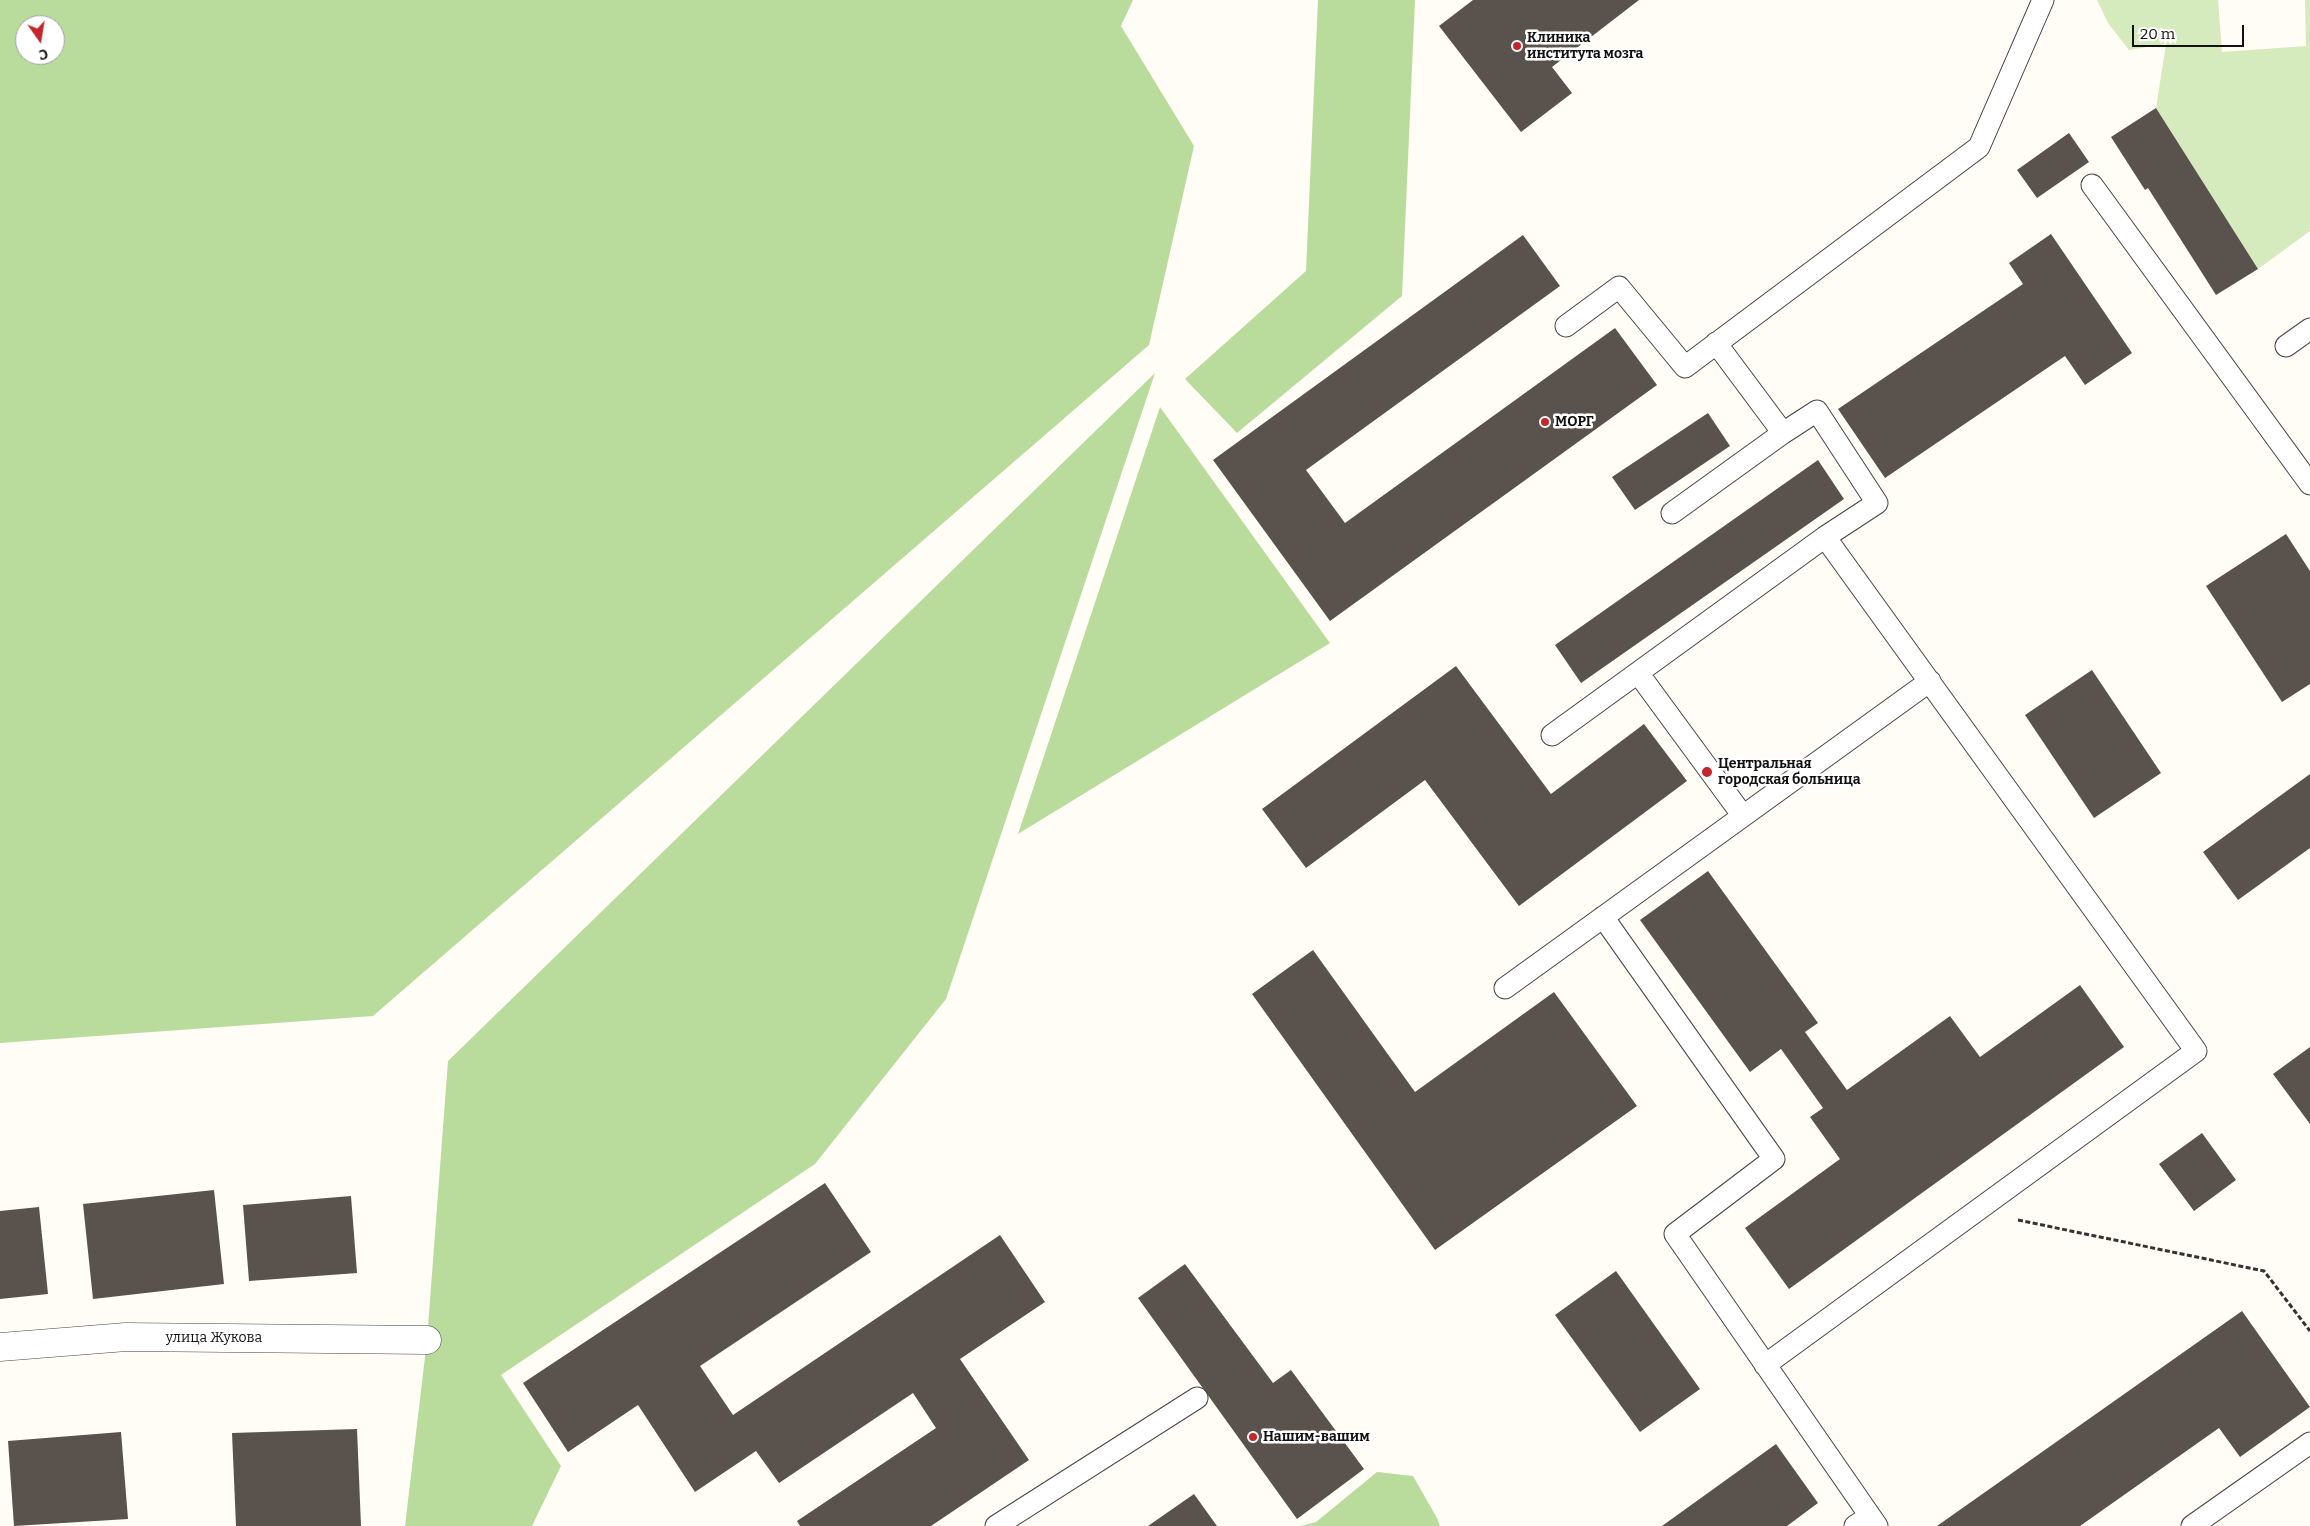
<!DOCTYPE html>
<meta charset="utf-8">
<style>
body{margin:0}
#map{position:relative;width:2310px;height:1526px;overflow:hidden;background:#fffdf5;font-family:Bitter,serif}
canvas{display:block}
.north{position:absolute;left:15px;top:15px;width:50px;height:50px;box-sizing:border-box;background:#fff;border:1px solid #a0a0a0;border-radius:50%;rotate:167deg;font-size:14px;font-weight:700;line-height:20px;text-align:center;color:#111}
.north::after{content:'';display:block;margin:auto;width:18px;height:22px;background:#c4262e;clip-path:polygon(50% 0,100% 100%,50% 72%,0 100%)}
.scale{position:absolute;left:2132px;top:25px;width:112px;height:22px;box-sizing:border-box;border:2px solid #111;border-top:0;padding-left:6px;font-size:15px;line-height:18px;white-space:nowrap;color:#111;-webkit-text-stroke:4px #fff;paint-order:stroke}
</style>
<div id="map">
<canvas width="2310" height="1526"></canvas>
<div class="north">С</div>
<div class="scale">20 m</div>
</div>
<script>
const c = document.querySelector('canvas').getContext('2d');
c.lineJoin = 'round';
function fillPath(path, color) {
  c.fillStyle = color;
  c.fill(path, 'evenodd');
}
function poly(rows) {
  const path = new Path2D();
  for (const r of rows) {
    path.moveTo(r[0], r[1]);
    for (let i = 2; i < r.length; i += 2) path.lineTo(r[i], r[i + 1]);
  }
  return path;
}
function strokePath(path, color, width, dash) {
  c.strokeStyle = color;
  c.lineWidth = width;
  c.lineCap = dash ? 'butt' : 'round';
  c.setLineDash(dash || []);
  c.stroke(path);
}
function label(font, color, halo, rows, align = 'center') {
  c.font = font + ' Bitter,serif';
  c.lineWidth = 5;
  c.setLineDash([]);
  c.textBaseline = 'middle';
  c.strokeStyle = halo;
  c.fillStyle = color;
  for (const [text, x, y, turn = 0] of rows) {
    c.save();
    c.translate(x, y);
    c.rotate((+turn || 0) * Math.PI / 180);
    c.textAlign = isNaN(turn) ? turn : align;
    if (halo) c.strokeText(text, 0, 0);
    c.fillText(text, 0, 0);
    c.restore();
  }
}
fillPath(poly([
 [2097,0,2218,0,2222,52,2306,46,2305,0,2310,0,2310,231,2258,269,2156,108,2166,44,2129,50,2108,23]
]), '#d5ebbd');
fillPath(poly([
 [0,0,1133,0,1121,26,1194,146,1149,345,373,1016,0,1043],
 [25,25,55,25,55,55,25,55],
 [1318,0,1415,0,1402,296,1237,433,1185,379,1306,271],
 [1155,373,946,999,815,1164,501,1375,561,1466,532,1526,405,1526,427,1340,448,1061],
 [1160,407,1330,643,1018,834],
 [1377,1472,1413,1476,1437,1518,1440,1526,1301,1526,1316,1522]
]), '#b9dc9c');
fillPath(poly([
 [1473,0,1639,0,1552,67,1572,93,1521,132,1439,26],
 [2156,108,2258,269,2216,295,2148,188,2145,190,2111,137],
 [2069,133,2089,162,2037,198,2017,170],
 [2051,234,2132,353,2085,385,2065,356,1885,478,1838,409,2023,284,2009,263],
 [1523,235,1560,286,1306,470,1345,523,1615,328,1657,385,1330,621,1213,460],
 [1708,413,1730,446,1635,510,1612,477],
 [1818,460,1844,499,1581,683,1555,645],
 [2286,534,2310,571,2310,684,2282,702,2206,586],
 [1456,666,1551,794,1644,724,1687,781,1519,906,1425,780,1306,868,1262,809],
 [2092,670,2161,773,2094,818,2025,715],
 [2310,774,2310,848,2238,900,2203,852],
 [1708,871,1818,1023,1805,1032,1847,1090,1950,1016,1980,1057,2080,985,2124,1047,1789,1289,1745,1228,1840,1159,1810,1117,1823,1108,1781,1049,1750,1072,1640,920],
 [1313,950,1415,1092,1554,992,1637,1106,1435,1250,1252,994],
 [2310,1047,2310,1124,2273,1074],
 [2202,1133,2236,1180,2194,1211,2159,1164],
 [825,1183,871,1252,700,1366,733,1415,1000,1235,1045,1302,960,1359,1029,1460,931,1526,800,1526,797,1521,936,1428,913,1393,779,1483,756,1451,695,1492,638,1405,568,1452,523,1383],
 [214,1190,224,1284,93,1299,83,1204],
 [351,1196,357,1273,249,1281,243,1205],
 [39,1207,48,1294,0,1299,0,1211],
 [1185,1264,1273,1383,1291,1370,1364,1469,1297,1519,1138,1298],
 [1616,1271,1700,1389,1640,1432,1555,1315],
 [2242,1311,2310,1407,2240,1457,2219,1428,2080,1526,1937,1526],
 [357,1429,361,1526,236,1526,232,1433],
 [121,1432,128,1519,14,1526,8,1441],
 [1776,1444,1818,1503,1787,1526,1662,1526],
 [1194,1494,1217,1526,1148,1526]
]), '#5a524d');
const lane = poly([
 [2092,185,2310,484],
 [1566,326,1619,287,1685,367,1979,147,2043,0],
 [1716,343,1783,433,1817,411,1877,503,1825,537,2196,1051,1765,1365],
 [2286,346,2310,329],
 [1672,513,1783,433],
 [1638,673,1743,816],
 [1552,735,1825,537],
 [1603,917,1774,1159,1675,1234,1877,1526],
 [1505,988,1930,681],
 [996,1526,1197,1398],
 [1855,1526,1870,1516],
 [2192,1526,2310,1443]
]);
const street = poly([
 [0,1347,126,1337,427,1340]
]);
strokePath(lane, '#444', 23);
strokePath(street, '#444', 29);
strokePath(poly([
 [2018,1220,2264,1271,2310,1331]
]), '#333', 3, [5, 2.5]);
strokePath(lane, '#fff', 21);
strokePath(street, '#fff', 28);
for (const [x, y, r, color] of [
 [1517,46,5,"#c4262e"],
 [1545,422,5,"#c4262e"],
 [1707,772,6,"#c4262e"],
 [1253,1437,5,"#c4262e"]
]) {
  const dot = new Path2D();
  dot.arc(x, y, r, 0, 2 * Math.PI);
  c.fillStyle = color;
  c.fill(dot);
  strokePath(dot, '#fff', 2);
}
label('bold 14px', '#111', '#fff', [
 ["Клиника",1527,38],
 ["института мозга",1527,54],
 ["МОРГ",1555,422],
 ["Центральная",1718,764],
 ["городская больница",1718,780],
 ["Нашим-вашим",1263,1437]
], 'left');
label('14px', '#111', '#fff', [
 ["улица Жукова",214,1338]
]);
</script>
